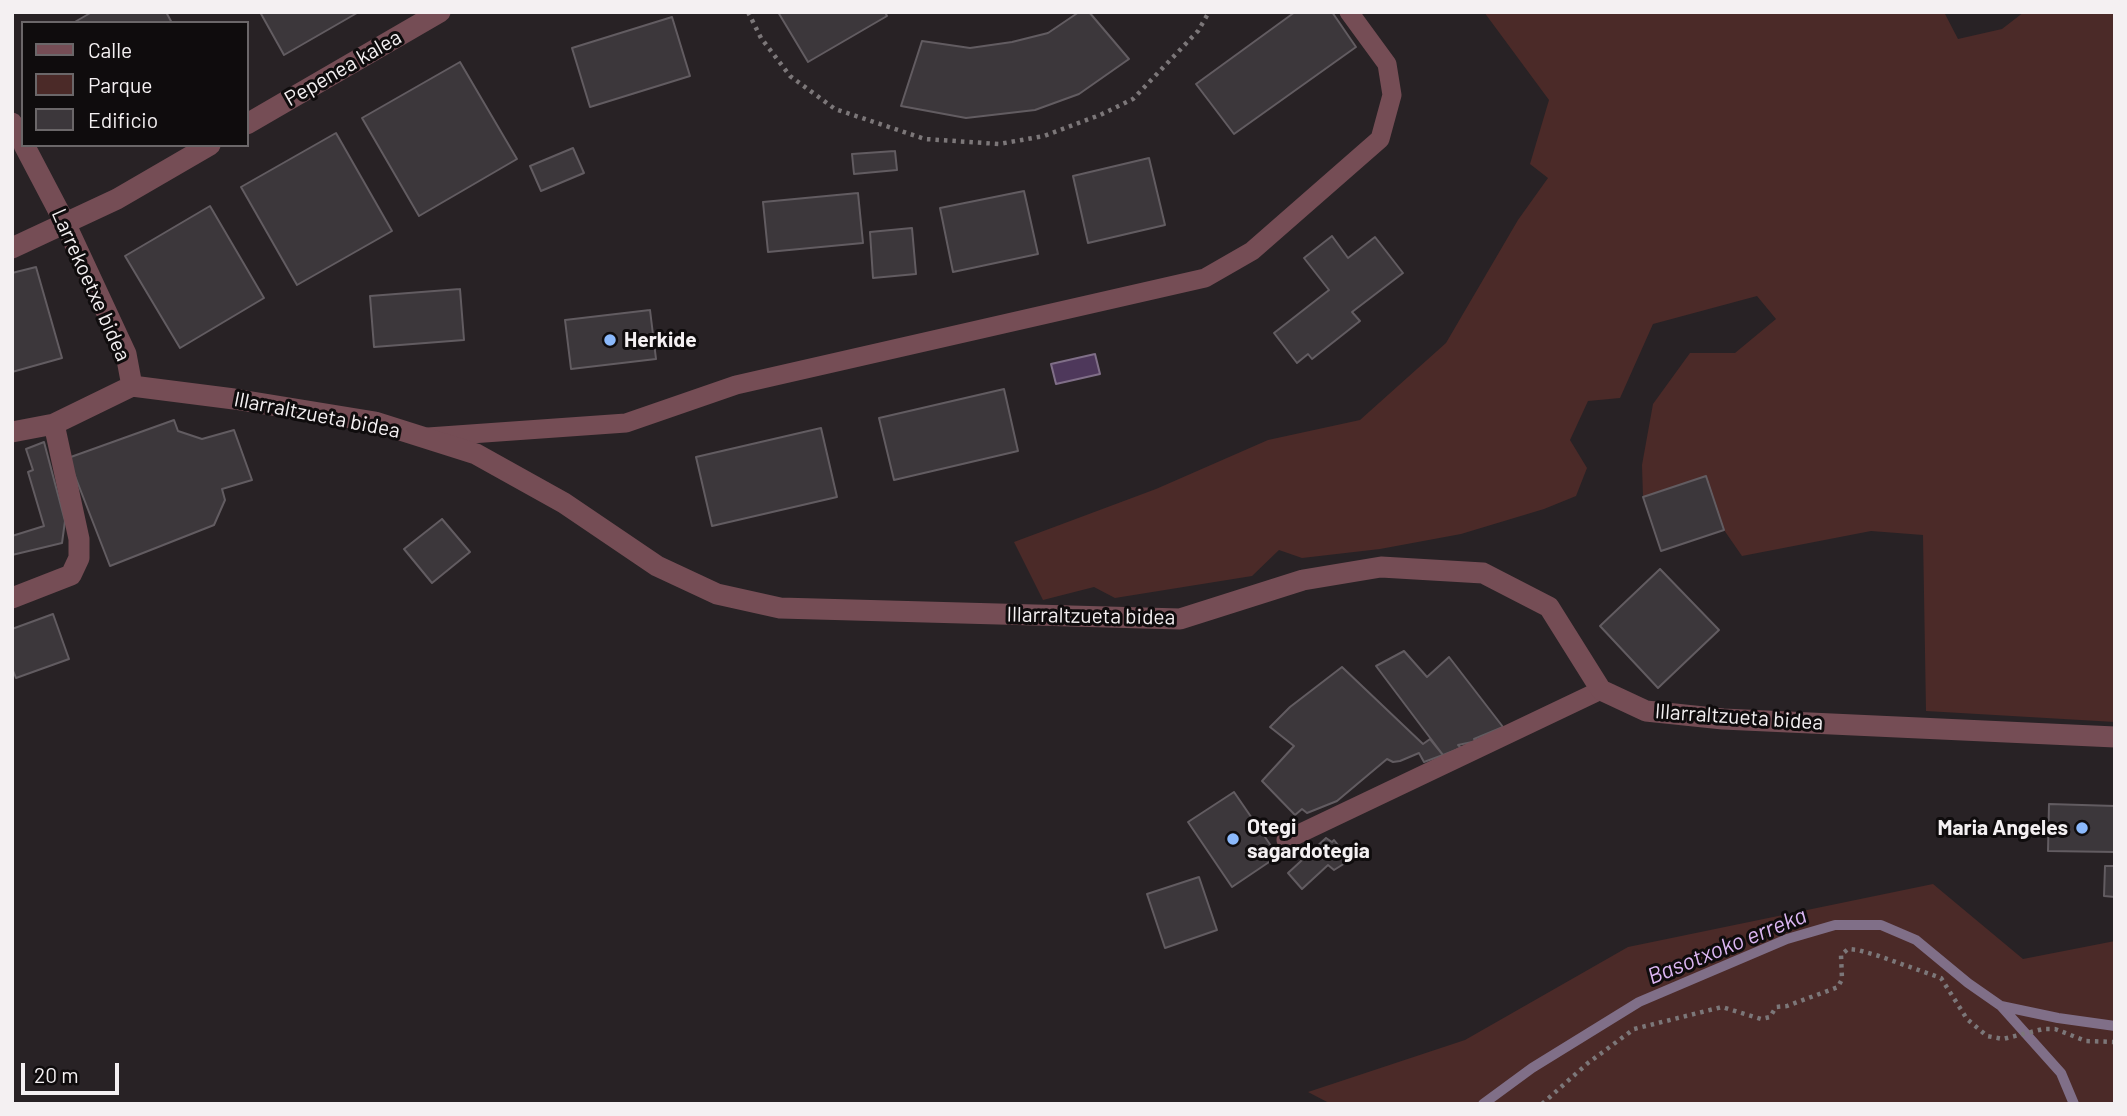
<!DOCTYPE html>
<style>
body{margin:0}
#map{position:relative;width:2127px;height:1116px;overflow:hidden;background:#282225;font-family:Barlow,sans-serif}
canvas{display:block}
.frame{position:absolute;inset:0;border:14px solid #f4f0f2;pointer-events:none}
.legend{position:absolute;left:21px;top:21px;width:228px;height:126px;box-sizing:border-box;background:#0f0c0d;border:2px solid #6b6769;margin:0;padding:9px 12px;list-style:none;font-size:21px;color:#f4f0f2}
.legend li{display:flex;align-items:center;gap:14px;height:35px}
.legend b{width:35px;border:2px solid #6b6769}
.scale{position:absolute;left:21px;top:1063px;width:98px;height:32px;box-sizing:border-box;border:4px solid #f4f0f2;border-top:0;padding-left:9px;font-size:21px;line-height:24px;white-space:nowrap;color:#f4f0f2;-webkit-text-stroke:5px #0f0c0d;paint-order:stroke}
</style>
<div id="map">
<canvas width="2127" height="1116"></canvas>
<div class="frame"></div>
<ul class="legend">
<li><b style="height:9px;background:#754d55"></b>Calle</li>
<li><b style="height:19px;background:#4b2a28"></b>Parque</li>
<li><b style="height:19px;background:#3c373b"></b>Edificio</li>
</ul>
<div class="scale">20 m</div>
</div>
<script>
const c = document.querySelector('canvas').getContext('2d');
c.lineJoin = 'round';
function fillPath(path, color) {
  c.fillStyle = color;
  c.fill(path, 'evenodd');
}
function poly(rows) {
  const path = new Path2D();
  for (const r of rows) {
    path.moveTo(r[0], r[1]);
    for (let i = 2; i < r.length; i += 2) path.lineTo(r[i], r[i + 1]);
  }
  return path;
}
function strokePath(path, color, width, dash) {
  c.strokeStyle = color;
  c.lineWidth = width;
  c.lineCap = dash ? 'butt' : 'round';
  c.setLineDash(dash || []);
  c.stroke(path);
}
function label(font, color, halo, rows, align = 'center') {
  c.font = font + ' Barlow,sans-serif';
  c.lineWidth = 6;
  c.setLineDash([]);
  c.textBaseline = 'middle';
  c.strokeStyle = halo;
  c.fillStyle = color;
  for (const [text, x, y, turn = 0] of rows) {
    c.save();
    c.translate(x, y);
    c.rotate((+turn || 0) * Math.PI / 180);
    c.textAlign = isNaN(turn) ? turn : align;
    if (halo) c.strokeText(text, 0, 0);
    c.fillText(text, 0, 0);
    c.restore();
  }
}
fillPath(poly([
 [1484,12,1944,12,1958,39,2002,29,2024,12,2115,12,2115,722,1926,711,1923,535,1871,531,1742,556,1724,530,1706,476,1643,497,1642,465,1653,404,1690,353,1735,353,1776,319,1757,296,1653,324,1620,398,1588,401,1570,440,1587,468,1576,496,1544,509,1461,534,1380,549,1302,558,1279,550,1252,576,1115,598,1094,587,1043,600,1014,542,1156,489,1268,440,1360,420,1446,343,1518,220,1548,178,1530,164,1549,100],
 [1933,884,2023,959,2115,941,2115,1104,1331,1104,1308,1092,1465,1040,1628,947]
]), '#4b2a28');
const water = poly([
 [1095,354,1100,374,1056,384,1051,364,1095,354]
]);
fillPath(water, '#4e385b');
strokePath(water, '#806f88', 2);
strokePath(poly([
 [2001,1006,2061,1073,2074,1104],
 [1483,1104,1532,1068,1639,1002,1787,939,1835,925,1881,925,1916,940,1968,983,2001,1006,2058,1018,2115,1026]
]), '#806f88', 10);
const building = poly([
 [92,12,166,12,172,23,73,23,92,12],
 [260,12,357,12,357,13,284,55,260,12],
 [778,12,885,12,887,16,808,62,778,12],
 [1079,12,1089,12,1129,59,1079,94,1035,110,966,118,901,106,922,41,970,48,1012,42,1048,33,1079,12],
 [1295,12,1332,12,1356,47,1234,134,1196,84,1295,12],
 [672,17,690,76,590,107,572,48,672,17],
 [460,62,517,159,419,216,362,118,460,62],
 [336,133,392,231,297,285,241,187,336,133],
 [573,148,584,173,541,191,530,166,573,148],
 [895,151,897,170,854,174,852,154,895,151],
 [1149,158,1165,225,1088,243,1073,176,1149,158],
 [1024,191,1038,254,953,272,940,208,1024,191],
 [858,193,863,243,768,252,763,202,858,193],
 [210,206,264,298,180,348,125,256,210,206],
 [912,228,916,274,873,278,870,232,912,228],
 [1332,236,1348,258,1375,237,1403,273,1352,312,1360,321,1312,359,1308,354,1297,363,1274,333,1329,290,1304,258,1332,236],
 [36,267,62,358,12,372,12,273,36,267],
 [460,289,464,340,374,347,370,296,460,289],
 [650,310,656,359,571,369,565,320,650,310],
 [1004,389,1018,451,894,480,879,418,1004,389],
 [174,420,178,431,202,439,234,430,252,480,222,489,225,500,214,525,110,566,68,458,174,420],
 [821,428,837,497,712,526,696,457,821,428],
 [44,442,65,521,62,543,12,555,12,536,44,526,28,472,33,470,26,449,44,442],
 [1706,476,1724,530,1661,551,1643,497,1706,476],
 [442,519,470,552,432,583,404,549,442,519],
 [1660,569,1719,630,1658,688,1600,626,1660,569],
 [53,614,69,659,16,678,12,668,12,629,53,614],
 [1404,651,1427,677,1449,657,1503,727,1474,739,1477,741,1458,745,1461,748,1443,755,1376,666,1404,651],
 [1342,667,1423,744,1430,739,1443,755,1424,762,1419,753,1400,761,1393,762,1387,759,1337,801,1307,813,1302,809,1295,815,1262,781,1294,746,1270,727,1290,707,1342,667],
 [1234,792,1278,856,1232,887,1188,822,1234,792],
 [2049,804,2115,806,2115,852,2048,851,2049,804],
 [1326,838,1332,842,1334,840,1350,860,1334,870,1328,865,1302,889,1288,873,1326,838],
 [2105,866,2115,866,2115,897,2104,896,2105,866],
 [1199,877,1217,930,1165,948,1147,894,1199,877]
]);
fillPath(building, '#3c373b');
strokePath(building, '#625c61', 2);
strokePath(poly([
 [748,12,761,38,790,76,835,109,925,139,999,144,1044,136,1100,115,1133,99,1198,31,1209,12],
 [1542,1104,1588,1063,1634,1029,1722,1007,1761,1019,1770,1017,1776,1007,1787,1006,1838,987,1842,979,1841,955,1848,949,1858,950,1879,956,1941,978,1967,1019,1987,1036,2003,1039,2043,1029,2055,1029,2086,1041,2115,1042]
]), '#7c7779', 4.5, [3.5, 5]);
strokePath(poly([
 [428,437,626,423,736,385,1205,278,1252,251,1380,139,1392,95,1387,64,1349,12],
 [1286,840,1601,690]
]), '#754d55', 19);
strokePath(poly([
 [12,123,23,143],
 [247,124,440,12],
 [24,145,66,225,126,354,132,386],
 [12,248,117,199,210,145],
 [132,386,234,399,375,422,476,454,564,503,657,566,717,594,780,608,1180,619,1303,580,1381,567,1483,573,1549,607,1601,690,1646,711,1723,719,2115,737],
 [12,432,54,424,132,386],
 [12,598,71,575,79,558,79,539,54,424]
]), '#754d55', 21);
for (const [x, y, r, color] of [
 [610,340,7,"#8bb9fc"],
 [2082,828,7,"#8bb9fc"],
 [1233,839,7,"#8bb9fc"]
]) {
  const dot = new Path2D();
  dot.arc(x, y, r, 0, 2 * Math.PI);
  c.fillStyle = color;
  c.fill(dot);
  strokePath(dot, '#0f0c0d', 2.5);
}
label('21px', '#f4f0f2', '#0f0c0d', [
 ["Pepenea kalea",343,68,-30],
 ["Larrekoetxe bidea",91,285,66],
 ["Illarraltzueta bidea",317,415,11],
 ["Illarraltzueta bidea",1091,616,1],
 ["Illarraltzueta bidea",1739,717,4]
]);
label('bold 21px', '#f4f0f2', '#0f0c0d', [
 ["Herkide",624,340],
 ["Otegi",1247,827],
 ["sagardotegia",1247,851],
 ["Maria Angeles",2068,828,"right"]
], 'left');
label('italic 23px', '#dcb6f3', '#0f0c0d', [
 ["Basotxoko erreka",1727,946,-22]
]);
</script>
